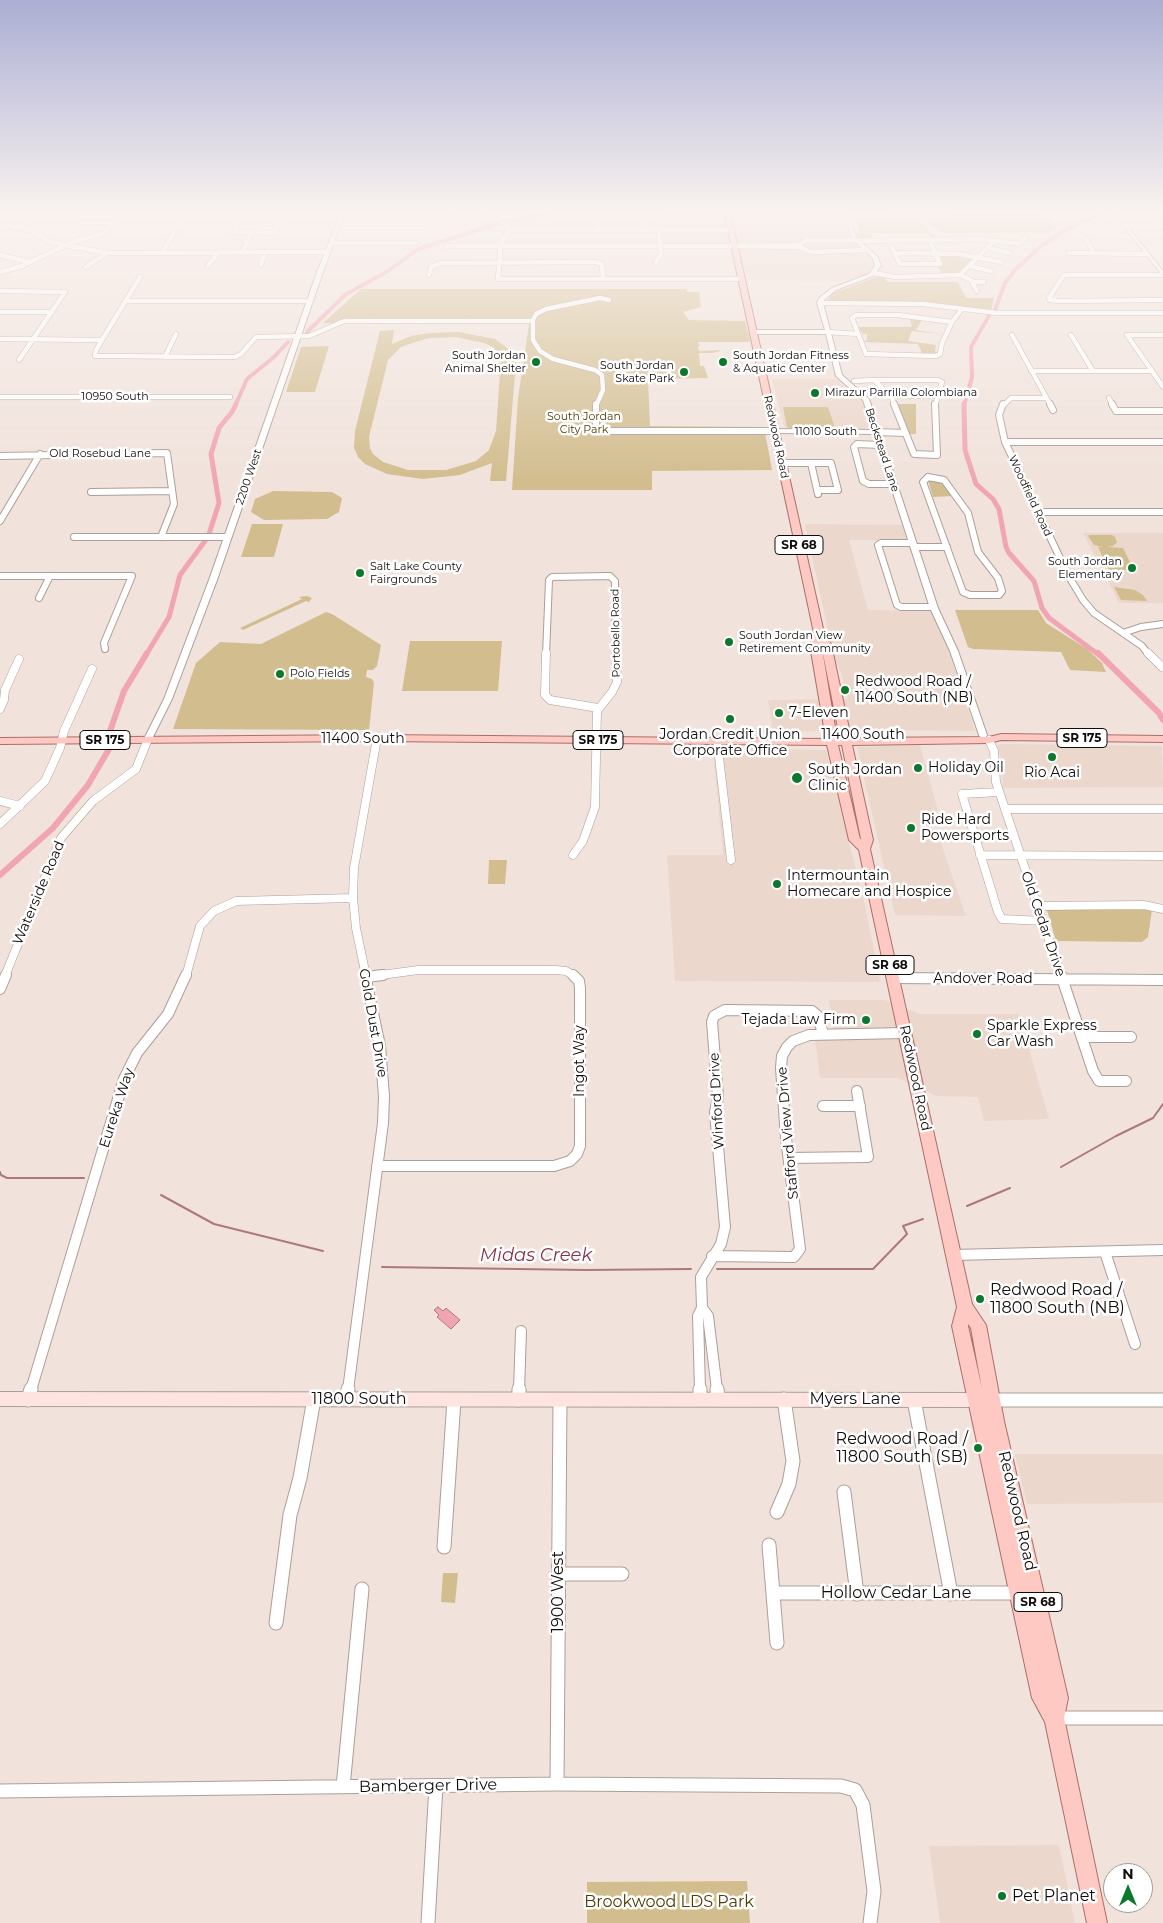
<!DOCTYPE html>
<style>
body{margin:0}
#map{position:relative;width:1163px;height:1923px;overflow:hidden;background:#f1e3dc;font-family:Montserrat,sans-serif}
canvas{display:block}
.north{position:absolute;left:1103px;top:1863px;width:50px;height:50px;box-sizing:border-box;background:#fff;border:1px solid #9f9e9d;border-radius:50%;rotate:0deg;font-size:14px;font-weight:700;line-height:20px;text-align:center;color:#100c0a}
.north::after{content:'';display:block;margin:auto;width:18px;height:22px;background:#0b782c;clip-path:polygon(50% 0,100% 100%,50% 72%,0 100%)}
</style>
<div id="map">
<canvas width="1163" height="1923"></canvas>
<div class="north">N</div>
</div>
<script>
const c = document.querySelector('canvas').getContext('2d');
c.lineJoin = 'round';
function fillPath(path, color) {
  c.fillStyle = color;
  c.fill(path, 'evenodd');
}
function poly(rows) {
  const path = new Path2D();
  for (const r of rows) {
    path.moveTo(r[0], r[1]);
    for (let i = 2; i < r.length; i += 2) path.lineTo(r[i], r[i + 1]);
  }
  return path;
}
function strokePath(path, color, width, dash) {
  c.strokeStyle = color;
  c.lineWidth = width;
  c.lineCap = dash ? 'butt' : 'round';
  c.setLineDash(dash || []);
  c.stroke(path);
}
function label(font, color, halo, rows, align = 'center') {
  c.font = font + ' Montserrat,sans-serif';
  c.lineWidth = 5;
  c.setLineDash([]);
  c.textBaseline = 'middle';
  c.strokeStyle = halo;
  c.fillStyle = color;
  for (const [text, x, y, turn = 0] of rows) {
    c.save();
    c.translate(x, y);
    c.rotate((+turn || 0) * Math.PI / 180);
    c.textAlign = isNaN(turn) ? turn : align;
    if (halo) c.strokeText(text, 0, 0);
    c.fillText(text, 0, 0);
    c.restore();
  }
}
fillPath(poly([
 [666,212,842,212,850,235,854,242,866,251,873,260,874,268,868,275,854,281,738,280,730,244,663,245,660,217],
 [890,212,944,212,947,218,893,217],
 [772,379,838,379,863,401,871,428,863,429,787,429,784,427],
 [805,524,903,525,906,540,849,540,868,610,931,611,946,642,975,731,865,730,773,732,768,700,848,699,842,675,834,658],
 [1083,533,1163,533,1163,603,1119,603],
 [1003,744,1162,746,1163,787,1003,788,1001,758,997,745],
 [920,745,938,811,924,811,934,843,941,843,966,916,895,915,857,747],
 [713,748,826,750,866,910,880,982,675,981,667,855,723,855],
 [829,1000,885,1000,920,1014,1019,1014,1049,1119,984,1121,978,1097,936,1096,898,1078,820,1078,815,1040,835,1040],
 [1015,1454,1163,1454,1163,1503,1027,1504],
 [1059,1845,1075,1923,940,1923,929,1846]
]), '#ecd7cc');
fillPath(poly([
 [947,212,1033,212,1051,219,1057,230,1048,232,944,233,928,224,925,217,948,217],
 [854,218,920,219,930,233,934,233,936,238,932,238,929,233,870,233,875,239,860,240,856,233,858,233],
 [955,254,974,258,957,273,942,275,937,265,943,264,938,255],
 [879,276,886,277,887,282,958,282,966,298,994,298,991,311,927,302,827,301,833,293],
 [361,289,687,289,687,292,699,292,701,307,683,312,689,320,745,321,750,342,697,342,700,345,698,347,699,351,720,350,720,351,713,353,699,353,700,366,704,366,708,378,648,379,650,426,764,427,772,470,652,471,652,490,512,490,518,398,529,324,323,323],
 [910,319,922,320,916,330,943,334,912,331,908,341,936,345,935,352,938,353,934,355,922,353,918,344,863,342,867,340,867,334,863,334,858,327,912,327],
 [394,330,392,344,411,336,429,333,458,332,495,339,511,351,516,363,506,481,490,481,492,463,460,475,423,479,387,474,365,464,358,457,354,448,355,431,380,331],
 [456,337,484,343,493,347,501,357,496,431,489,450,476,461,446,470,408,470,383,462,373,454,370,448,369,437,388,360,401,347,415,342,430,338],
 [329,346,315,392,286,392,301,347],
 [897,404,916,404,916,434,908,434],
 [783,407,828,407,835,428,789,428,787,427],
 [928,480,940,480,953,496,933,497],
 [273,491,332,492,342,498,339,512,327,519,264,520,251,512,255,499],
 [252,524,283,524,274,557,241,557],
 [1090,535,1112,535,1115,537,1117,542,1113,546,1107,547,1123,548,1134,570,1109,570,1098,547,1102,547,1094,545,1088,536],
 [1114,587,1135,590,1143,595,1147,601,1121,600],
 [307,596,312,598,309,602,306,601,243,630,240,628,302,599,299,597],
 [955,610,1038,610,1046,623,1087,649,1102,663,1106,672,1070,670,1061,652,973,649,968,647],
 [326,612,332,614,381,645,377,666,373,670,367,670,366,677,372,679,374,683,369,730,173,729,196,663,220,642,261,644],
 [410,641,502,641,498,691,402,691],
 [489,860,507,860,505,884,488,884],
 [1047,910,1152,910,1148,937,1142,942,1056,941],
 [443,1573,458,1573,455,1603,441,1602],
 [747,1881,750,1923,587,1923,587,1882]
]), '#d2bd8e');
const water = poly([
 [438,1307,443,1311,446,1308,460,1320,451,1329,437,1317,439,1315,434,1310,438,1307]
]);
fillPath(water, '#f1a5b3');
strokePath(water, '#ae7780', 1);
strokePath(poly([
 [1061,1167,1116,1136,1153,1118,1163,1104],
 [0,1172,1,1175,7,1178,84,1178],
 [161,1195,214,1224,323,1251],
 [967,1206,1010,1188],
 [382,1267,586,1270,691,1269],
 [717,1269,873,1269,907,1234,903,1226,923,1219]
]), '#ae7780', 2);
strokePath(poly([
 [995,310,1005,283,1016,269,1040,247,1065,230,1106,212],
 [307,332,345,295,388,271,418,249,497,224,554,212],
 [235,406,247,379,274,357,288,342],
 [964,406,972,377,971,347,990,314]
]), '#f1a5b3', 4);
strokePath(poly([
 [964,404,965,450,976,484,993,499,999,509,1006,547,1009,553,1034,581,1042,608,1049,618,1099,655],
 [209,534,219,503,211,454,219,428,232,412,236,404],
 [146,655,169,617,180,575,205,541]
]), '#f1a5b3', 5);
strokePath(poly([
 [1098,653,1159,713,1163,720],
 [110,731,124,691,147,653],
 [0,875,53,828,88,785,109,749]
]), '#f1a5b3', 6);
const minorFar4 = poly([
 [242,212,233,232,274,233,285,212],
 [444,212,445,218,452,223,451,225],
 [488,212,509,227,509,230],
 [641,212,643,230],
 [889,212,891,217],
 [547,218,549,220,549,230],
 [81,222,113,222],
 [339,223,426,223,465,214,489,213],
 [0,224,32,231,50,242,107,253,328,252],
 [1125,226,1163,226],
 [1160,226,1155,217,1163,212],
 [17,227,35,219,44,212],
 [509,230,501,243,498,279,742,279],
 [509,230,732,230],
 [598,230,600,212],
 [1086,239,1094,254],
 [855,240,806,240,799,245,735,246,800,247,811,252,867,250],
 [857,241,982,239,1019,244,1026,237],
 [331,243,416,243],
 [447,246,735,246],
 [892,247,900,264,940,264,929,239],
 [988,248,1010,253],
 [163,252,185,212],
 [242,253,251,233],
 [896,253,959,254,1001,262],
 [1069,253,1147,254],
 [0,255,29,262],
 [656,262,661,254,659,230],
 [261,265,265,252],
 [208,266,218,253],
 [969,266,991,271],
 [86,267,107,253],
 [0,272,22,266,75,241,104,233,121,212],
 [874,273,896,277,960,275,994,241],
 [429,275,431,267,440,263,595,262,602,264,603,279],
 [960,275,971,280,977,291],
 [1163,275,1064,275,1049,298,1050,300,1059,301,1163,300],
 [140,277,96,350,95,356,235,357,241,354,256,337,309,336,344,321,533,321],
 [972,282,984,282],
 [0,291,65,292,19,360],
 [126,301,311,301],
 [820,303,923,304,997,313,1163,313],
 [0,312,52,312],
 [856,315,898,315,952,322,942,343,940,354,936,356,866,354,852,318,856,315],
 [952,322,962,309],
 [828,332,858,334],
 [1012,335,1051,406],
 [1071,335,1093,371],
 [1127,335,1163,387],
 [1127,335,1163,335],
 [0,339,102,340],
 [165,357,176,334],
 [1031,371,1152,371],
 [874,380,938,380,942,382,935,406],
 [874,380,891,396,895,406],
 [854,381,874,380],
 [891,396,937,396],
 [0,397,230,397],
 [1109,398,1113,406],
 [596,406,603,390,602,375,595,370,553,359,540,351,533,340,533,320,536,314,546,309,600,298,609,300],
 [1003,406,1011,398,1046,398]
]);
const minorFar3 = poly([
 [596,404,596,429,602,431,775,431],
 [894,404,914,454,937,455,935,404],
 [1003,404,999,415,1005,442,1068,575,1083,600,1094,613,1142,646,1149,655],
 [1050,404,1053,410],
 [1112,404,1116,411,1163,411],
 [876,432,905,433],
 [1005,442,1163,442],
 [880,445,857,444,854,447,863,481,869,484,893,484],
 [0,456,167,453,174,504,161,537],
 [782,463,831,463,838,490,817,490],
 [811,463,818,494],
 [928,477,944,480,968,513,978,552,998,578,1002,591,999,595,970,595,963,592,923,482,928,477],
 [91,492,172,491],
 [1037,512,1163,512],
 [0,521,40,454],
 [74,537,228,537],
 [912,543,881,543,878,545,897,605,901,607,933,607],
 [914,547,947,547],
 [0,576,132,576,104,643,105,649],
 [39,598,50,576],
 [1123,633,1141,627,1163,624],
 [546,655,549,580,552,577,610,576,615,581,616,655]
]);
const minorFar2 = poly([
 [546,653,545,695,550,700,598,708],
 [1148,653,1162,667],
 [0,709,4,700,5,690,19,659],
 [717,740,731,860],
 [989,740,994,751,996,782,1061,976],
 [999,792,962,794,998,912,1002,919,1042,921],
 [0,801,20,806],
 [1005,809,1163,809],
 [0,824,45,781,60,748,64,731,92,669],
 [573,855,583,841,595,807,597,711,612,692,617,682,616,653],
 [980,855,1163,856],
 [1037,906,1144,905,1163,909],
 [5,976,61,838,93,801,136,769,148,739],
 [186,976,200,926,214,911,236,901,353,898],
 [366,976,356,928,353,898,354,868,377,738],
 [374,976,418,970,556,970,566,971,575,976]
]);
const minorFar1 = poly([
 [1061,975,1093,1071,1099,1081,1126,1081],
 [366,977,383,975],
 [893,978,1163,980],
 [0,989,6,975],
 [1082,1037,1131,1037],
 [823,1106,860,1106],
 [789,1158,868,1157,857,1091],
 [377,1166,554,1166,570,1161,577,1154,580,1146,580,988,579,981,573,975],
 [1105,1252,1135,1344],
 [953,1255,1163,1250],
 [712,1256,794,1257,800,1249,786,1138,781,1068,782,1056,787,1047,793,1041,809,1035,905,1033],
 [702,1308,708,1316,717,1390],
 [31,1390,124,1079,137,1053,168,1014,186,975],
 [348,1390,383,1123,384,1096,380,1046,365,975],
 [519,1390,521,1331],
 [700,1390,698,1316,702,1308,701,1277,721,1244,725,1227,715,1112,718,1097,712,1022,714,1016,725,1010,812,1011,818,1016,823,1034]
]);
const minor = poly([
 [700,1389,700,1399],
 [717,1389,718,1399],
 [347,1399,348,1389],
 [28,1400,31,1389],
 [519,1400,519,1389],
 [914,1400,951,1594],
 [992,1400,1163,1400],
 [844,1492,857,1594],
 [777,1512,789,1484,793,1461,784,1399],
 [769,1545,777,1643],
 [444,1547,454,1400],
 [559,1574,622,1574],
 [773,1593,1018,1593],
 [276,1623,290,1515,300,1478,314,1399],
 [1054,1718,1163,1718],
 [557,1784,560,1400],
 [343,1787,362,1589],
 [0,1791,557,1784,841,1786,855,1790,863,1805,874,1891,870,1923],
 [428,1923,436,1786]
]);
const tertiary = poly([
 [341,212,345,212,323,272,217,580,172,699,152,739,148,742,145,741,144,739,164,699,209,580,317,272,341,212],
 [843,212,847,212,857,239,877,256,881,266,873,276,836,290,824,300,823,303,842,375,869,399,938,608,958,651,987,735,986,737,980,737,979,735,950,651,930,608,874,434,775,433,772,431,775,429,873,430,863,400,836,376,826,334,754,334,751,332,754,330,825,330,817,303,819,298,832,288,869,274,875,266,873,258,853,240,843,212],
 [1112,212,1116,212,1163,271,1163,276,1112,212]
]);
const secondary = poly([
 [0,1392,983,1393,988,1395,990,1400,988,1405,983,1407,0,1406,0,1392]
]);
const primary = poly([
 [724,212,730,212,824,633,831,644,851,738,989,737,1001,734,1163,736,1163,742,1001,740,989,743,852,745,873,840,870,849,972,1304,986,1325,1004,1421,1068,1698,1064,1718,1107,1923,1087,1923,1045,1722,1032,1698,952,1326,957,1307,859,850,849,840,827,745,377,741,0,744,0,738,377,735,826,739,810,645,814,633,724,212],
 [821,643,821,644,840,738,837,739,821,643],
 [838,745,842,745,861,839,860,839,838,745],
 [968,1324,971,1328,982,1389,968,1326,968,1324]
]);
strokePath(minorFar4, '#ac9e98', 5.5);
strokePath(minorFar3, '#ac9e98', 8);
strokePath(minorFar2, '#ac9e98', 9);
strokePath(minorFar1, '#ac9e98', 12);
strokePath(minor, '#ac9e98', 15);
strokePath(tertiary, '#ac9e98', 2);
strokePath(secondary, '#ac9e98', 2);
strokePath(primary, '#aa6f68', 2);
strokePath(minorFar4, '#fff', 4.5);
strokePath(minorFar3, '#fff', 6);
strokePath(minorFar2, '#fff', 8);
strokePath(minorFar1, '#fff', 10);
strokePath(minor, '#fff', 13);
fillPath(tertiary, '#fff');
fillPath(secondary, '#fee4e1');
fillPath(primary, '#fec9c2');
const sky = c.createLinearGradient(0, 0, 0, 481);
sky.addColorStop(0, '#abaed3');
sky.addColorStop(0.44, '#f9f2ef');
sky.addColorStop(1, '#f9f2ef00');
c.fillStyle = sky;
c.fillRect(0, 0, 1163, 481);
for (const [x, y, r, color] of [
 [536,362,5,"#0b782c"],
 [723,362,5,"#0b782c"],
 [684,372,5,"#0b782c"],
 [815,393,5,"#0b782c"],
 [1132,568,5,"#0b782c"],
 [360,573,5,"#0b782c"],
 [729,642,5,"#0b782c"],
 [280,674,5,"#0b782c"],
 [845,690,5,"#0b782c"],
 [779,713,5,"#0b782c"],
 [730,719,5,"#0b782c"],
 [1052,757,5,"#0b782c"],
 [918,768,5,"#0b782c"],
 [797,778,6,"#0b782c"],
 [911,828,5,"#0b782c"],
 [777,884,5,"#0b782c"],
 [866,1020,5,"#0b782c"],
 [977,1034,5,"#0b782c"],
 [980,1299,5,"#0b782c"],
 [978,1448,5,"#0b782c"],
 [1002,1896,5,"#0b782c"]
]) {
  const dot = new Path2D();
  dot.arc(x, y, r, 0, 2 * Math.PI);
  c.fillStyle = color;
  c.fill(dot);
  strokePath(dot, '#fff', 2);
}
label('11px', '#100c0a', '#fff', [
 ["South Jordan",526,356,"right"],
 ["Animal Shelter",526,369,"right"],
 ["South Jordan Fitness",733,356],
 ["& Aquatic Center",733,369],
 ["South Jordan",674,366,"right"],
 ["Skate Park",674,379,"right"],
 ["Mirazur Parrilla Colombiana",825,393],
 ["South Jordan",1122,562,"right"],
 ["Elementary",1122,575,"right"],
 ["Salt Lake County",370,567],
 ["Fairgrounds",370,580],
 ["South Jordan View",739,636],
 ["Retirement Community",739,649],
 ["Polo Fields",290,674]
], 'left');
label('11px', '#100c0a', '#fff', [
 ["10950 South",115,397],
 ["11010 South",826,432],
 ["Redwood Road",776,437,78],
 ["Beckstead Lane",882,450,72],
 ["Old Rosebud Lane",100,454],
 ["2200 West",249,477,-71],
 ["Woodfield Road",1030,496,65],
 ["Portobello Road",616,633,-91]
]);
label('11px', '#4f3b04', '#fff', [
 ["South Jordan",584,417],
 ["City Park",584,430]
]);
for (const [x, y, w] of [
 [799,545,48],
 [1082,738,50],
 [105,740,50],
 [598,740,50],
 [890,965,48],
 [1038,1602,48]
]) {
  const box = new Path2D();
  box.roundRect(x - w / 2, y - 9.5, w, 19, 4);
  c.fillStyle = '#fff';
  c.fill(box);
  strokePath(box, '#100c0a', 1);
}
label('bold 12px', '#100c0a', null, [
 ["SR 68",799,545],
 ["SR 175",1082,738],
 ["SR 175",105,740],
 ["SR 175",598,740],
 ["SR 68",890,965],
 ["SR 68",1038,1602]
]);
label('14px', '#100c0a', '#fff', [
 ["Redwood Road /",855,682],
 ["11400 South (NB)",855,698],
 ["7-Eleven",789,713],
 ["Jordan Credit Union",730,735,"center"],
 ["Corporate Office",730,751,"center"],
 ["Holiday Oil",928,768],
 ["South Jordan",808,770],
 ["Clinic",808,786],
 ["Rio Acai",1052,773,"center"],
 ["Ride Hard",921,820],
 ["Powersports",921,836],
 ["Intermountain",787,876],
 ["Homecare and Hospice",787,892],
 ["Tejada Law Firm",856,1020,"right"],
 ["Sparkle Express",987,1026],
 ["Car Wash",987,1042]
], 'left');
label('14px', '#100c0a', '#fff', [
 ["11400 South",863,735],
 ["11400 South",363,739],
 ["Waterside Road",39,893,-67],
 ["Old Cedar Drive",1043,924,71],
 ["Andover Road",983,979],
 ["Gold Dust Drive",373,1023,80],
 ["Ingot Way",580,1061,-90],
 ["Redwood Road",915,1078,78],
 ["Winford Drive",717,1101,-93],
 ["Eureka Way",117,1108,-72],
 ["Stafford View Drive",788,1133,-95]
]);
label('16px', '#100c0a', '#fff', [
 ["Redwood Road /",990,1290],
 ["11800 South (NB)",990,1308],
 ["Redwood Road /",968,1439,"right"],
 ["11800 South (SB)",968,1457,"right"],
 ["Pet Planet",1012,1896]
], 'left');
label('16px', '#100c0a', '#fff', [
 ["11800 South",359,1399],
 ["Myers Lane",855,1399],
 ["Redwood Road",1017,1511,77],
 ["1900 West",558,1592,-90],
 ["Hollow Cedar Lane",896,1593],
 ["Bamberger Drive",428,1786,-1]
]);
label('16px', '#4f3b04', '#fff', [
 ["Brookwood LDS Park",669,1902]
]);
label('italic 18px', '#893248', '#fff', [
 ["Midas Creek",536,1256]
]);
</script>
